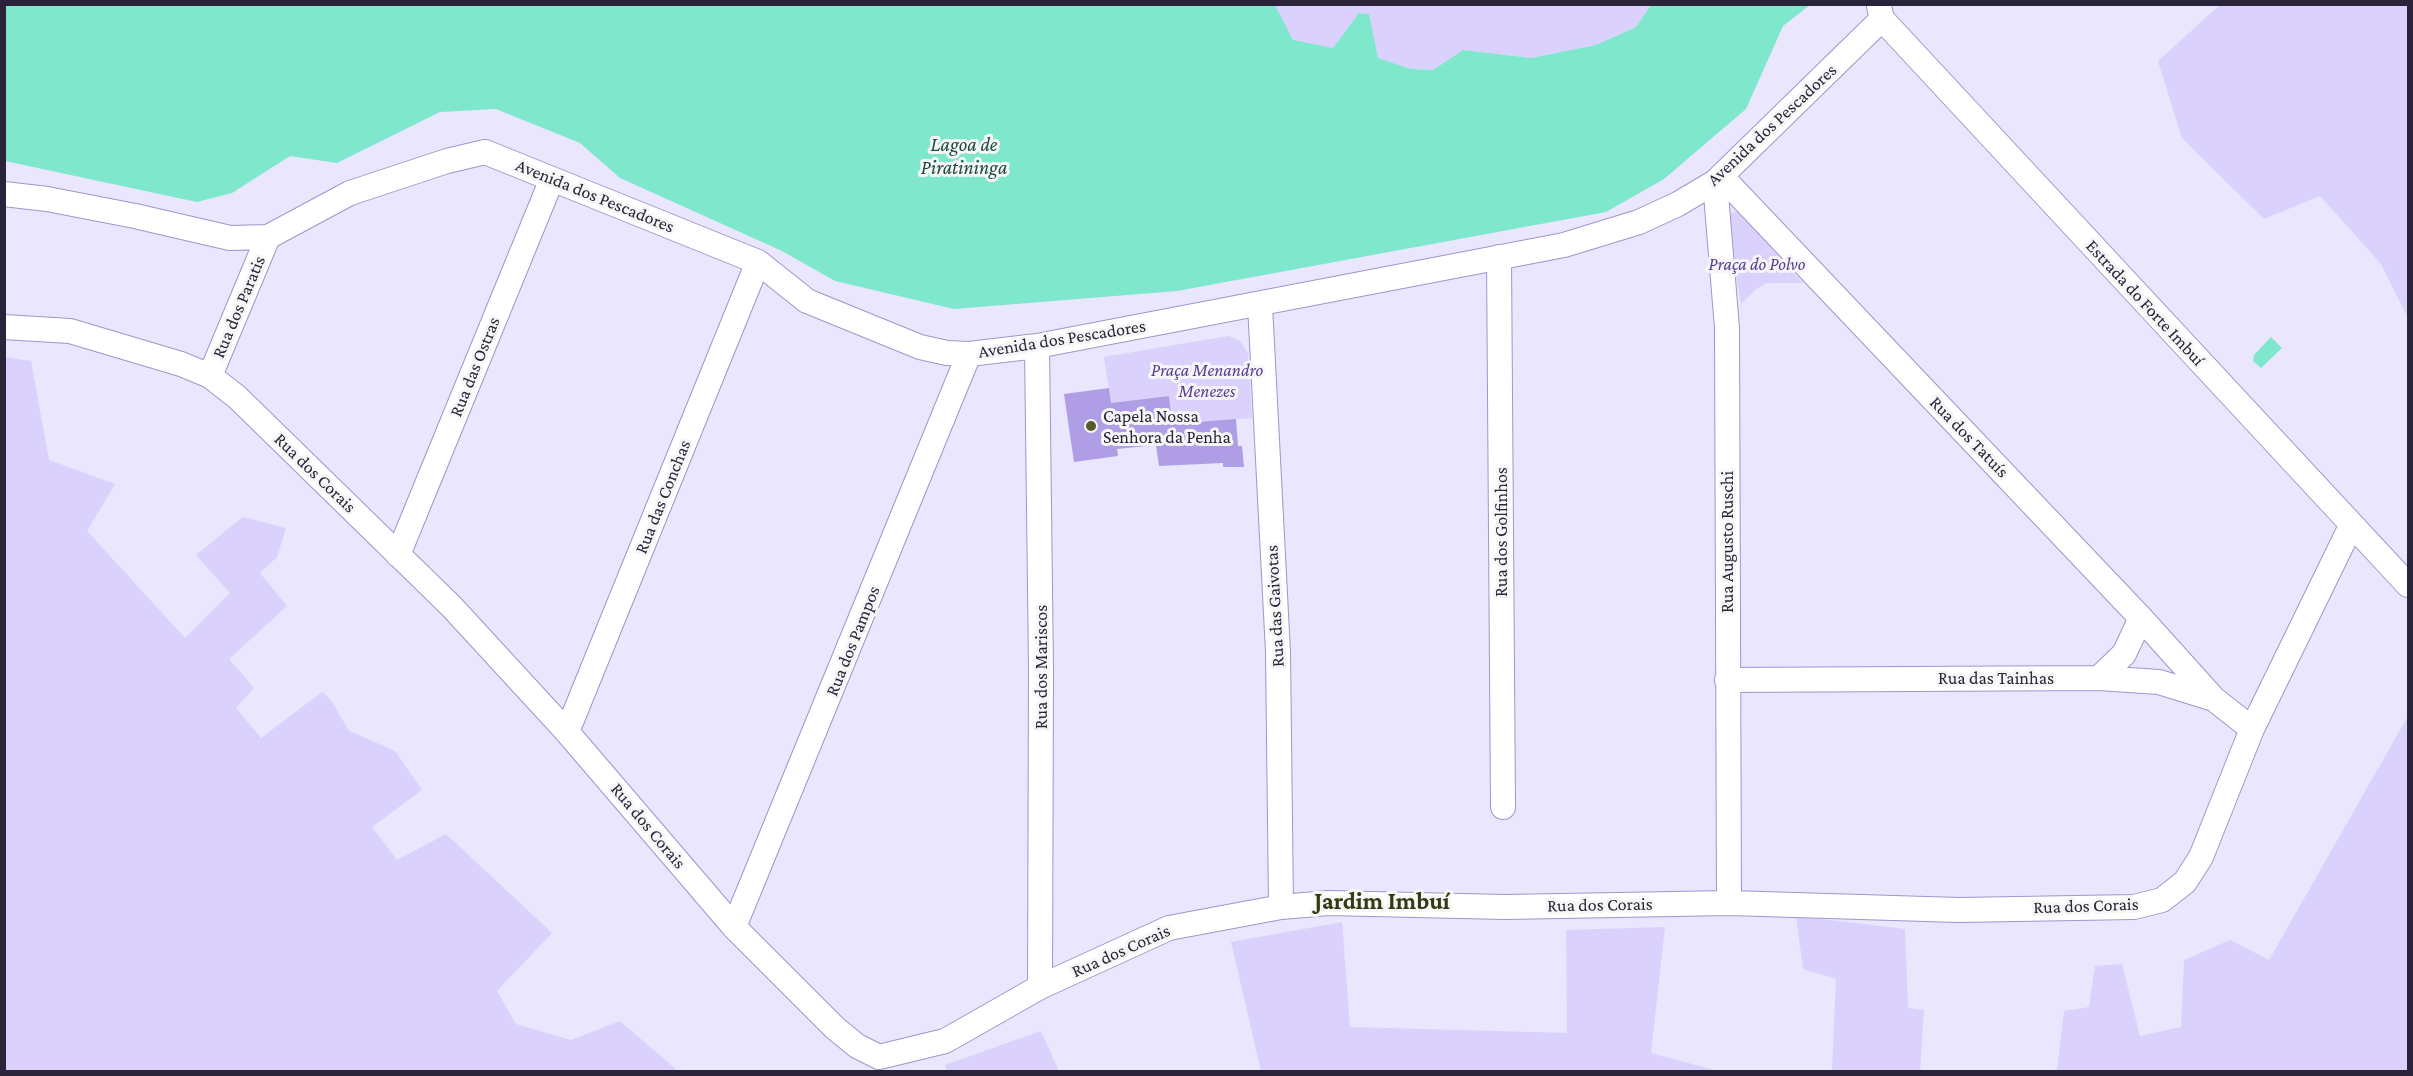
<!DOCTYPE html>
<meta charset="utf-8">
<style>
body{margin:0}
#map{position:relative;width:2413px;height:1076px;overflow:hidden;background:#eae6fd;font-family:"Crimson Pro",serif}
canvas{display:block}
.frame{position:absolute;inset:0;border:6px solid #2a243a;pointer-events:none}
</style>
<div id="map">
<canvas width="2413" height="1076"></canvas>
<div class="frame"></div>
</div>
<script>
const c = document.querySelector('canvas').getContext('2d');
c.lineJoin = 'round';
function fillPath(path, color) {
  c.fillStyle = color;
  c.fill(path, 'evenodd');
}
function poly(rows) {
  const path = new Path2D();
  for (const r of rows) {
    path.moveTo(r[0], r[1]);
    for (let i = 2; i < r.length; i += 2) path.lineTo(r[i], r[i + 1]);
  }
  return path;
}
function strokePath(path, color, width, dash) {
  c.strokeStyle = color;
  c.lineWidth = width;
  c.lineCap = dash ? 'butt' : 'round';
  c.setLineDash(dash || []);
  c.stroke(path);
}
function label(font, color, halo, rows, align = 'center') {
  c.font = font + ' "Crimson Pro",serif';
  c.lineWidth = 6;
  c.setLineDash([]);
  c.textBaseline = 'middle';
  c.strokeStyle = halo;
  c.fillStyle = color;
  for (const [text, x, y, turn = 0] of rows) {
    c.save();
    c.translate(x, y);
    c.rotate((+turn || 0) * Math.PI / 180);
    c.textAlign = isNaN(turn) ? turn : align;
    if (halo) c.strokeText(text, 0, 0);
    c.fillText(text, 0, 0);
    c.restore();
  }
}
fillPath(poly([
 [2221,4,2408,5,2408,318,2381,264,2320,196,2264,219,2182,138,2158,61],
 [1275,5,1651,5,1636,27,1596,45,1531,58,1463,50,1433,70,1411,69,1378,58,1368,14,1359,13,1333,49,1292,40],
 [1738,212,1803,283,1766,283,1755,290,1741,304,1726,220,1731,213],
 [1228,336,1239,340,1248,353,1252,418,1172,424,1169,396,1111,403,1104,357],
 [4,357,31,361,49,460,115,484,87,531,185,638,230,593,196,555,243,517,286,528,277,557,260,573,287,606,229,659,254,688,236,708,261,738,322,692,331,700,349,731,395,751,422,790,372,827,397,860,446,834,552,933,497,991,516,1024,571,1040,620,1021,678,1071,5,1071],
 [2408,716,2408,1071,2057,1071,2064,1011,2089,1007,2095,966,2122,964,2140,1036,2181,1027,2184,960,2230,940,2269,960],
 [1796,916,1905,929,1908,1008,1924,1010,1920,1071,1832,1071,1836,979,1803,969],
 [1342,922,1350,1027,1567,1033,1566,930,1665,927,1651,1053,1718,1071,1261,1071,1231,942],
 [1041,1031,1059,1071,947,1071,945,1065]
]), '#dad1fc');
fillPath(poly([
 [1275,5,1293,40,1333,48,1359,13,1369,14,1378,58,1411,69,1433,70,1463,50,1531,58,1596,45,1636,27,1651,5,1810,5,1783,26,1746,109,1664,179,1606,212,1177,291,954,309,835,281,782,251,620,178,580,143,496,109,440,112,337,163,290,156,232,193,197,202,5,161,5,5],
 [2271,337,2282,348,2261,368,2253,361,2254,355]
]), '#7ee7cc');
fillPath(poly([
 [1109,388,1111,403,1169,396,1172,424,1236,419,1238,446,1242,446,1244,467,1223,467,1223,463,1159,466,1156,445,1117,449,1118,456,1074,462,1064,394]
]), '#af9de6');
const minor = poly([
 [1879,6,1882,19,2408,585],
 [1721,176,2141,618,2214,699],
 [1715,182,1727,328,1729,903],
 [4,194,47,199,135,216,230,238,268,237,350,193,447,161,485,152,758,262,807,301,920,347,947,353,969,354,1037,346,1564,245,1639,222,1678,204,1715,182,1882,19],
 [1499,257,1503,807],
 [1260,305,1278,652,1281,907],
 [4,327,70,331,181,364,210,376,237,397,452,607,567,732,734,927,835,1028,857,1046,879,1057,945,1041,1040,987,1169,928,1281,907,1328,903,1505,907,1729,903,1959,910,2134,907,2162,900,2185,882,2201,857,2252,729,2351,526],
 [1037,346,1041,669,1040,987],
 [210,376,268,237],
 [398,555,552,179],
 [2099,678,2124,654,2141,618],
 [1727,680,2099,678,2159,682,2214,699,2252,729],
 [567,732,758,262],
 [734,927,969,354]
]);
strokePath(minor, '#a294cc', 26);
strokePath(minor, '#fff', 24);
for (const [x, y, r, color] of [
 [1091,426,6,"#545a28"]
]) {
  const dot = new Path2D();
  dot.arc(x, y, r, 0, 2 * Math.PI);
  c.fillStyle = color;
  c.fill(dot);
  strokePath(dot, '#f6f6f6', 2);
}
label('18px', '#2a243a', '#f6f6f6', [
 ["Avenida dos Pescadores",1772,125,-43],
 ["Avenida dos Pescadores",595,196,22],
 ["Estrada do Forte Imbuí",2145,303,47],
 ["Rua dos Paratis",239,307,-67],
 ["Avenida dos Pescadores",1062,339,-9],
 ["Rua das Ostras",475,367,-68],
 ["Rua dos Tatuís",1969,437,46],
 ["Rua dos Corais",315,473,44],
 ["Rua das Conchas",663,497,-68],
 ["Rua dos Golfinhos",1501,532,-90],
 ["Rua Augusto Ruschi",1727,542,-90],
 ["Rua das Gaivotas",1275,606,-93],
 ["Rua dos Pampos",853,641,-68],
 ["Rua dos Mariscos",1041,667,-90],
 ["Rua das Tainhas",1996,678],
 ["Rua dos Corais",648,826,50],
 ["Rua dos Corais",1600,905,-1],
 ["Rua dos Corais",2086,906,-2],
 ["Rua dos Corais",1121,951,-24]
]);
label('italic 18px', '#583c91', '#f6f6f6', [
 ["Praça do Polvo",1757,264],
 ["Praça Menandro",1207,370],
 ["Menezes",1207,391]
]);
label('18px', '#2a243a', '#f6f6f6', [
 ["Capela Nossa",1103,416],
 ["Senhora da Penha",1103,437]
], 'left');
label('italic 20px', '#1c4b40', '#f6f6f6', [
 ["Lagoa de",964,145],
 ["Piratininga",964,168]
]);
label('bold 24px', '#343911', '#f6f6f6', [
 ["Jardim Imbuí",1382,902]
]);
</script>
